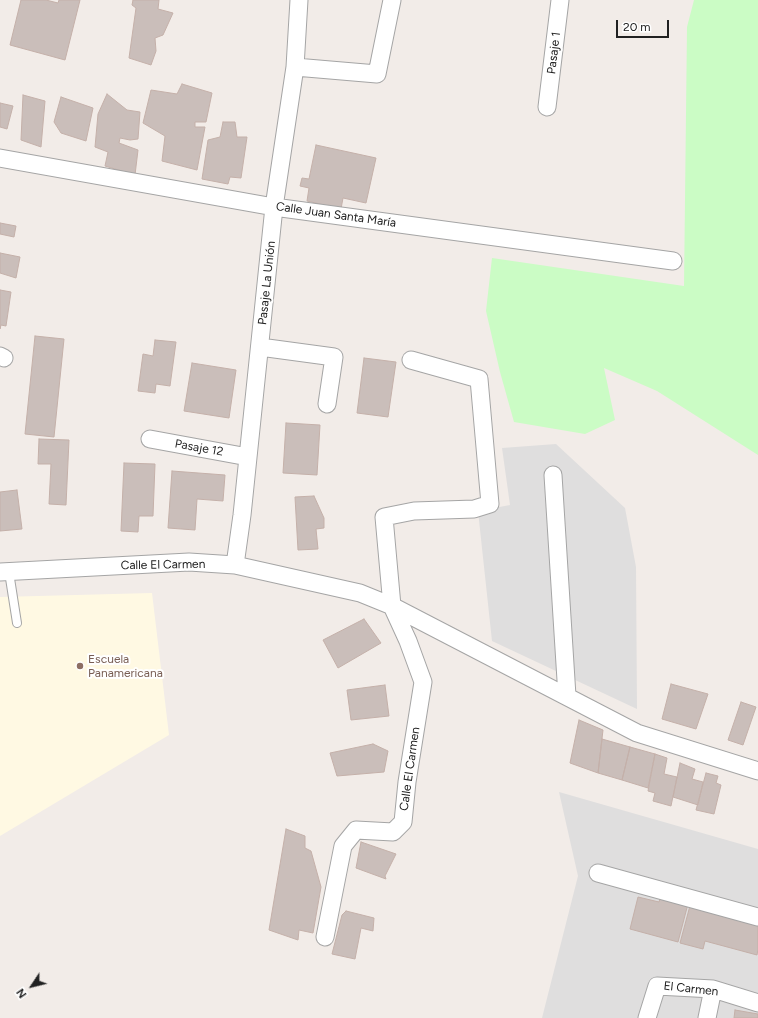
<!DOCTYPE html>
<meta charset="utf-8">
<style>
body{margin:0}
#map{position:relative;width:758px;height:1018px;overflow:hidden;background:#f2ece8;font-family:Figtree,sans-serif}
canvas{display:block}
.north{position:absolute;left:12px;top:966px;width:40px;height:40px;-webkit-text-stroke:3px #fff;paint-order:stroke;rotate:235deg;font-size:11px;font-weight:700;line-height:16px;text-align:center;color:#212121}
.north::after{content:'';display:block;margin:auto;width:14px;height:18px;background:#212121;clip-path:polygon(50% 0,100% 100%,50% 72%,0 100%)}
.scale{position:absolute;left:616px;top:20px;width:53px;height:18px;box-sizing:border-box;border:2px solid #212121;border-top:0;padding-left:5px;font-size:12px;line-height:14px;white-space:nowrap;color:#212121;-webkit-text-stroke:3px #fff;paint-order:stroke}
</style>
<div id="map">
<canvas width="758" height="1018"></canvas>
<div class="north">N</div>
<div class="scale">20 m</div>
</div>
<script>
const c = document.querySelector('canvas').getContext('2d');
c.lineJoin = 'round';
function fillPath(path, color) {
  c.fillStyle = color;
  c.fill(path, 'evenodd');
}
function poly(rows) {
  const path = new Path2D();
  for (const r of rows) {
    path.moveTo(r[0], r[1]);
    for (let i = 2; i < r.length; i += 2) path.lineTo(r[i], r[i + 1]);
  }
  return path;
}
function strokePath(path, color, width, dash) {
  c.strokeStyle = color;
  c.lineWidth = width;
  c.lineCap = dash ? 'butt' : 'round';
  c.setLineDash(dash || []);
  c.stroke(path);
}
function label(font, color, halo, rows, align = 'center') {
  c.font = font + ' Figtree,sans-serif';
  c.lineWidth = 4;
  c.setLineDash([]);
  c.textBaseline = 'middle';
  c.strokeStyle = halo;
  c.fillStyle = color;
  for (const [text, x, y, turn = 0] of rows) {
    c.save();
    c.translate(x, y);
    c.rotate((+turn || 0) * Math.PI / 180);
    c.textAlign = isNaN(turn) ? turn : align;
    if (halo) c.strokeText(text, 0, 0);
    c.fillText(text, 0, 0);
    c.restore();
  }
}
fillPath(poly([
 [556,444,625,508,636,567,637,709,492,641,478,511,510,505,502,448],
 [559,792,758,849,758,1018,542,1018,578,876]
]), '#dfdede');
fillPath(poly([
 [152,593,169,735,0,836,0,597]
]), '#fff9e3');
fillPath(poly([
 [694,0,758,0,758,455,657,391,604,368,615,420,585,434,514,422,500,372,486,311,492,258,684,286,687,27]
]), '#cbfcc5');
const building = poly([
 [21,0,46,0,58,3,59,0,80,0,65,60,10,45,21,0],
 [133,0,159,0,158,9,173,13,163,35,155,38,156,51,151,65,129,58,136,8,132,5,133,0],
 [182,84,212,93,206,122,195,122,195,127,205,127,197,170,162,161,165,136,143,123,151,90,177,94,182,84],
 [107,94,127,110,140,112,138,139,130,140,120,138,119,143,138,150,135,175,105,166,108,152,95,147,98,114,107,94],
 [23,95,45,101,41,147,21,140,23,95],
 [61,97,93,108,86,141,61,133,54,122,61,97],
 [0,103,13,106,7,129,0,127,0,103],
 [223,122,235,122,237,137,247,137,241,178,230,177,228,184,202,179,208,140,220,137,223,122],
 [316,145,376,158,366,203,343,198,341,209,307,201,309,188,300,186,302,178,309,179,316,145],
 [0,223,16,226,14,237,0,234,0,223],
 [0,253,20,257,16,278,0,273,0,253],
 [0,290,11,292,6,326,1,325,0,329,0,290],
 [35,336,64,339,54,437,25,434,35,336],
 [155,340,176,342,170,386,156,384,155,393,138,391,143,354,153,356,155,340],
 [364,358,396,362,388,417,357,413,364,358],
 [192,363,236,370,229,418,184,411,192,363],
 [286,423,320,425,317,475,283,473,286,423],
 [39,439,69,440,66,505,49,504,51,464,38,464,39,439],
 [124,463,155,464,153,516,139,516,138,532,121,531,124,463],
 [172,471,225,475,223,501,197,499,195,530,168,528,172,471],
 [17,490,22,529,0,531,0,492,17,490],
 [314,496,324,518,324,528,316,529,318,549,298,550,295,497,314,496],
 [364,619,381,643,338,668,323,640,364,619],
 [671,684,708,694,696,729,662,719,671,684],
 [385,685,389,716,351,720,347,690,385,685],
 [741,702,756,707,743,745,728,740,741,702],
 [579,720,603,730,598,773,570,763,579,720],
 [602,739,630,747,622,780,598,773,602,739],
 [373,744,388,751,384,772,337,776,330,753,373,744],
 [630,747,655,754,648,788,622,780,630,747],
 [655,754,667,758,664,774,677,777,671,806,653,801,655,793,648,791,655,754],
 [680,763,695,769,692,779,703,782,698,805,673,797,680,763],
 [706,773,718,776,716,783,721,785,714,814,696,810,706,773],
 [286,829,305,836,305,848,311,851,321,887,313,933,299,930,298,940,269,930,286,829],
 [361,842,396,854,385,876,386,879,356,868,361,842],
 [662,892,689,900,678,942,630,929,638,897,659,902,662,892],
 [691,902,758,920,758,949,757,955,705,941,703,949,680,943,691,902],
 [346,911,374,918,373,931,361,928,355,959,332,954,342,915,346,911],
 [735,1010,758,1014,758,1018,734,1018,735,1010]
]);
fillPath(building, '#cabeba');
strokePath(building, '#c4b0a9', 1);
const service = poly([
 [9,572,17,623]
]);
const minor = poly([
 [295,67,377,74,392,0],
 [547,107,560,0],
 [0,158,274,207,673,261],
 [260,347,334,357,327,404],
 [0,356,4,358],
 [150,439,248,457],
 [553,475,567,696],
 [235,565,242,515,274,207,295,67,299,0],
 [0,572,189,562,235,565,360,593,392,606,637,733,758,771],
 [598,873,758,917],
 [325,937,343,846,356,830,393,832,403,822,407,782,423,682,408,641,392,606,384,517,414,511,474,509,490,504,479,379,411,360],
 [647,1018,657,986,713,989,758,1003],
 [707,1018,713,989]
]);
strokePath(service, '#a5a5a5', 10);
strokePath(minor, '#a5a5a5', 19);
strokePath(service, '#fff', 8);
strokePath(minor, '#fff', 17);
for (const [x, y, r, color] of [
 [80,666,4,"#8d6e63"]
]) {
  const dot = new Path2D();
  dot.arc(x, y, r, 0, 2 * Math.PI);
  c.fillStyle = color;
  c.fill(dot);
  strokePath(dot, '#fff', 1.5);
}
label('12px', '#212121', '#fff', [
 ["Pasaje 1",554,53,-83],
 ["Calle Juan Santa María",336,215,8],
 ["Pasaje La Unión",267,283,-84],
 ["Pasaje 12",199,448,10],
 ["Calle El Carmen",163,565,-1],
 ["Calle El Carmen",410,769,-82],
 ["El Carmen",691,989,6]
]);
label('12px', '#785e54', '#fff', [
 ["Escuela",88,659],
 ["Panamericana",88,673]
], 'left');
</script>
